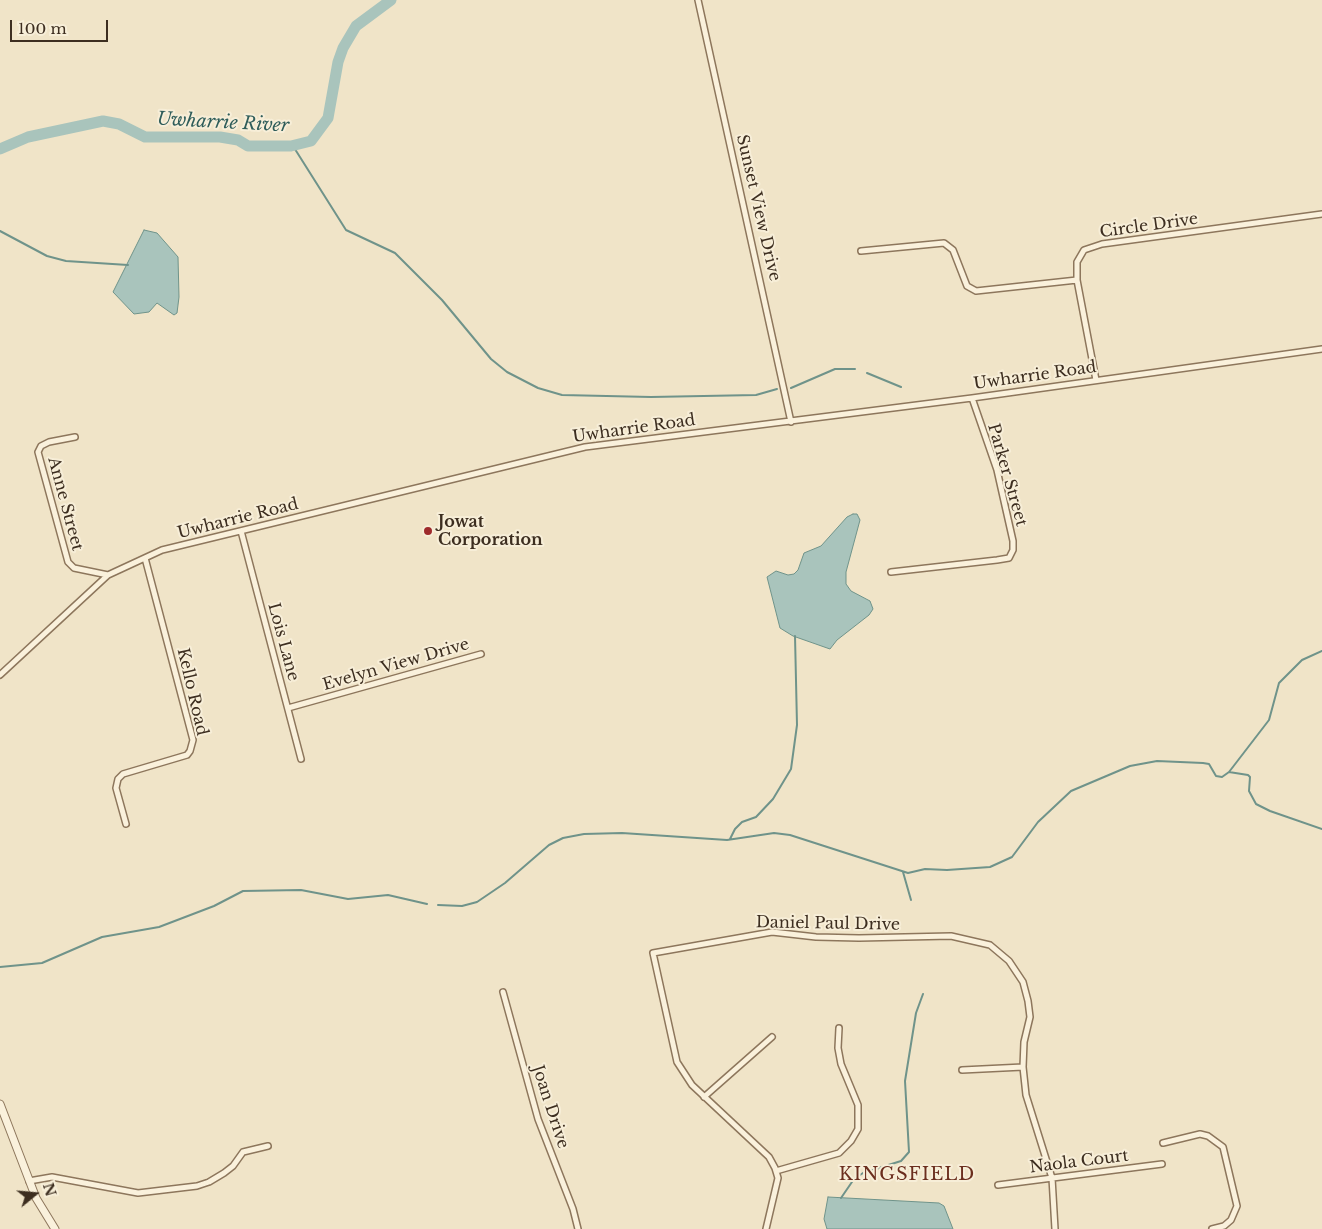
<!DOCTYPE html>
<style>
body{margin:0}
#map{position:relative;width:1322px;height:1229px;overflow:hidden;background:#f0e4c8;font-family:"Libre Baskerville",serif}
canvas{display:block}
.north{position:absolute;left:10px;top:1169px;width:50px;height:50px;-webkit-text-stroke:4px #f7eed8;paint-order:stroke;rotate:73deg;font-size:14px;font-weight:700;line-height:20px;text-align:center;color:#3d2e20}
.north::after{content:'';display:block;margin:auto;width:18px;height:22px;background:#3d2e20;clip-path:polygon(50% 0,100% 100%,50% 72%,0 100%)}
.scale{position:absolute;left:10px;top:20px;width:98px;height:22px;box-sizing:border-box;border:2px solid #3d2e20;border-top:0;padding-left:6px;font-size:15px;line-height:18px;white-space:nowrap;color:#3d2e20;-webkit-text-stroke:4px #f7eed8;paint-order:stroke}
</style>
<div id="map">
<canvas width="1322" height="1229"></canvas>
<div class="north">N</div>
<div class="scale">100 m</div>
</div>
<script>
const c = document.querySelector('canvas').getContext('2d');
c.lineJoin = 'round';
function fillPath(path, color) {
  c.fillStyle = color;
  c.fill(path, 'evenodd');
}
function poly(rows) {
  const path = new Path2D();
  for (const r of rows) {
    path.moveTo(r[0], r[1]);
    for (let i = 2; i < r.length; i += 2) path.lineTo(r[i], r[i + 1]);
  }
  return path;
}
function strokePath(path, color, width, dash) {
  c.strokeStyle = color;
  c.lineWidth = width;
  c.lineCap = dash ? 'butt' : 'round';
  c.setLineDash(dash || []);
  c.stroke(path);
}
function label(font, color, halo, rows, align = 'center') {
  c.font = font + ' "Libre Baskerville",serif';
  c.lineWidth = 4;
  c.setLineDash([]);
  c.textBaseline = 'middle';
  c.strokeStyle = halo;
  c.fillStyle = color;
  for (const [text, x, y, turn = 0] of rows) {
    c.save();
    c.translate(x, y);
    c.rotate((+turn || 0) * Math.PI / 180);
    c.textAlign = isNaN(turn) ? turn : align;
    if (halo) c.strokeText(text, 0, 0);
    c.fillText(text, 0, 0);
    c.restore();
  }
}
const water = poly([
 [144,230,157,233,178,257,179,297,177,313,174,315,157,303,149,312,134,314,113,292,144,230],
 [853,514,857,514,860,520,846,572,846,584,851,591,870,601,873,609,869,615,837,640,830,649,793,636,780,628,767,577,776,571,788,575,794,574,798,570,804,553,821,546,847,517,853,514],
 [828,1197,939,1203,944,1206,953,1229,827,1229,824,1219,828,1197]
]);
fillPath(water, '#a9c4bc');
strokePath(water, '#6f938a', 1);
strokePath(poly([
 [293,146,346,230,395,253,442,300,491,359,507,372,538,388,562,395,651,397,756,395,777,389],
 [0,231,47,256,66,261,128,265],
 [867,373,901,387],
 [791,388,835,369,855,369],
 [1229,772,1248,775,1250,777,1249,791,1256,804,1270,811,1322,829],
 [730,839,735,829,742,822,756,817,773,799,791,769,797,725,795,636],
 [903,872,911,900],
 [438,905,462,906,477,902,505,883,549,845,563,838,584,834,622,833,727,840,774,833,790,835,908,873,925,869,947,870,990,867,1012,857,1038,822,1071,791,1130,766,1157,761,1203,763,1209,764,1216,776,1222,777,1229,772,1269,720,1279,683,1302,660,1322,651],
 [0,967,42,963,102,937,159,927,214,906,243,891,301,890,348,899,388,895,427,904],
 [841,1198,854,1179,863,1173,901,1161,909,1152,905,1081,916,1013,923,994]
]), '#6f938a', 2);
strokePath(poly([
 [0,149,28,137,103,121,119,124,145,137,220,137,238,140,248,146,291,146,311,141,328,118,338,62,343,48,356,26,391,0]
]), '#a9c4bc', 11);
const minor = poly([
 [698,0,791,422],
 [861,251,944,243,953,250,967,286,976,291,1077,280],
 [1096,380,1077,280,1077,262,1084,250,1102,244,1322,214],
 [75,437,49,442,41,446,38,452,68,562,74,568,108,575],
 [241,531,301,759],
 [891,572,997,560,1009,558,1013,550,1013,541,997,470,972,398],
 [0,675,108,575,162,550,585,447,972,398,1322,349],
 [288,708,481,654],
 [126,824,116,788,118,779,123,774,187,755,190,751,193,740,145,558],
 [503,992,538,1119,573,1209,578,1229],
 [962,1070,1023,1067],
 [704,1097,772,1037],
 [1163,1143,1200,1134,1208,1136,1223,1147,1237,1206,1231,1220,1224,1226,1212,1229],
 [776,1171,839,1153,851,1141,858,1129,858,1105,841,1064,838,1048,839,1028],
 [29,1181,52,1177,138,1193,197,1186,209,1182,224,1173,233,1166,243,1152,268,1146],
 [998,1185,1162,1164],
 [766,1229,778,1178,775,1168,769,1157,692,1085,677,1062,653,953,772,932,816,937,859,938,951,936,990,945,1009,961,1023,982,1028,1001,1030,1017,1024,1042,1023,1067,1026,1095,1052,1178,1055,1229]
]);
const tertiary = poly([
 [0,1104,36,1198,55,1229]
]);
strokePath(minor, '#8d765c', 8);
strokePath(tertiary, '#8d765c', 9);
strokePath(minor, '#faf1dc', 5);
strokePath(tertiary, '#faf1dc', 7);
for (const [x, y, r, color] of [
 [428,531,5,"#9e2a2b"]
]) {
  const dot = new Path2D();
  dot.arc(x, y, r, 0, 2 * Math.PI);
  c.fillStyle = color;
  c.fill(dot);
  strokePath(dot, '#f7eed8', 2);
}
label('16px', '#3d2e20', '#f7eed8', [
 ["Sunset View Drive",758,208,77],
 ["Circle Drive",1149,226,-8],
 ["Uwharrie Road",1035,376,-8],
 ["Uwharrie Road",634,429,-8],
 ["Parker Street",1007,475,74],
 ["Anne Street",65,504,75],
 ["Uwharrie Road",238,519,-14],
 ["Lois Lane",283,642,75],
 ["Evelyn View Drive",396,665,-16],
 ["Kello Road",192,692,77],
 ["Daniel Paul Drive",828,924,1],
 ["Joan Drive",550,1107,72],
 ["Naola Court",1079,1162,-7]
]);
label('bold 16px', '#3d2e20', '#f7eed8', [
 ["Jowat",438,522],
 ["Corporation",438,540]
], 'left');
label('italic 18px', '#2f5d5a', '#f7eed8', [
 ["Uwharrie River",223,123,3]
]);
c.letterSpacing = '1px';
label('18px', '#6b2e1e', '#f7eed8', [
 ["KINGSFIELD",907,1175]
]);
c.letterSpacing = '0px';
</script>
